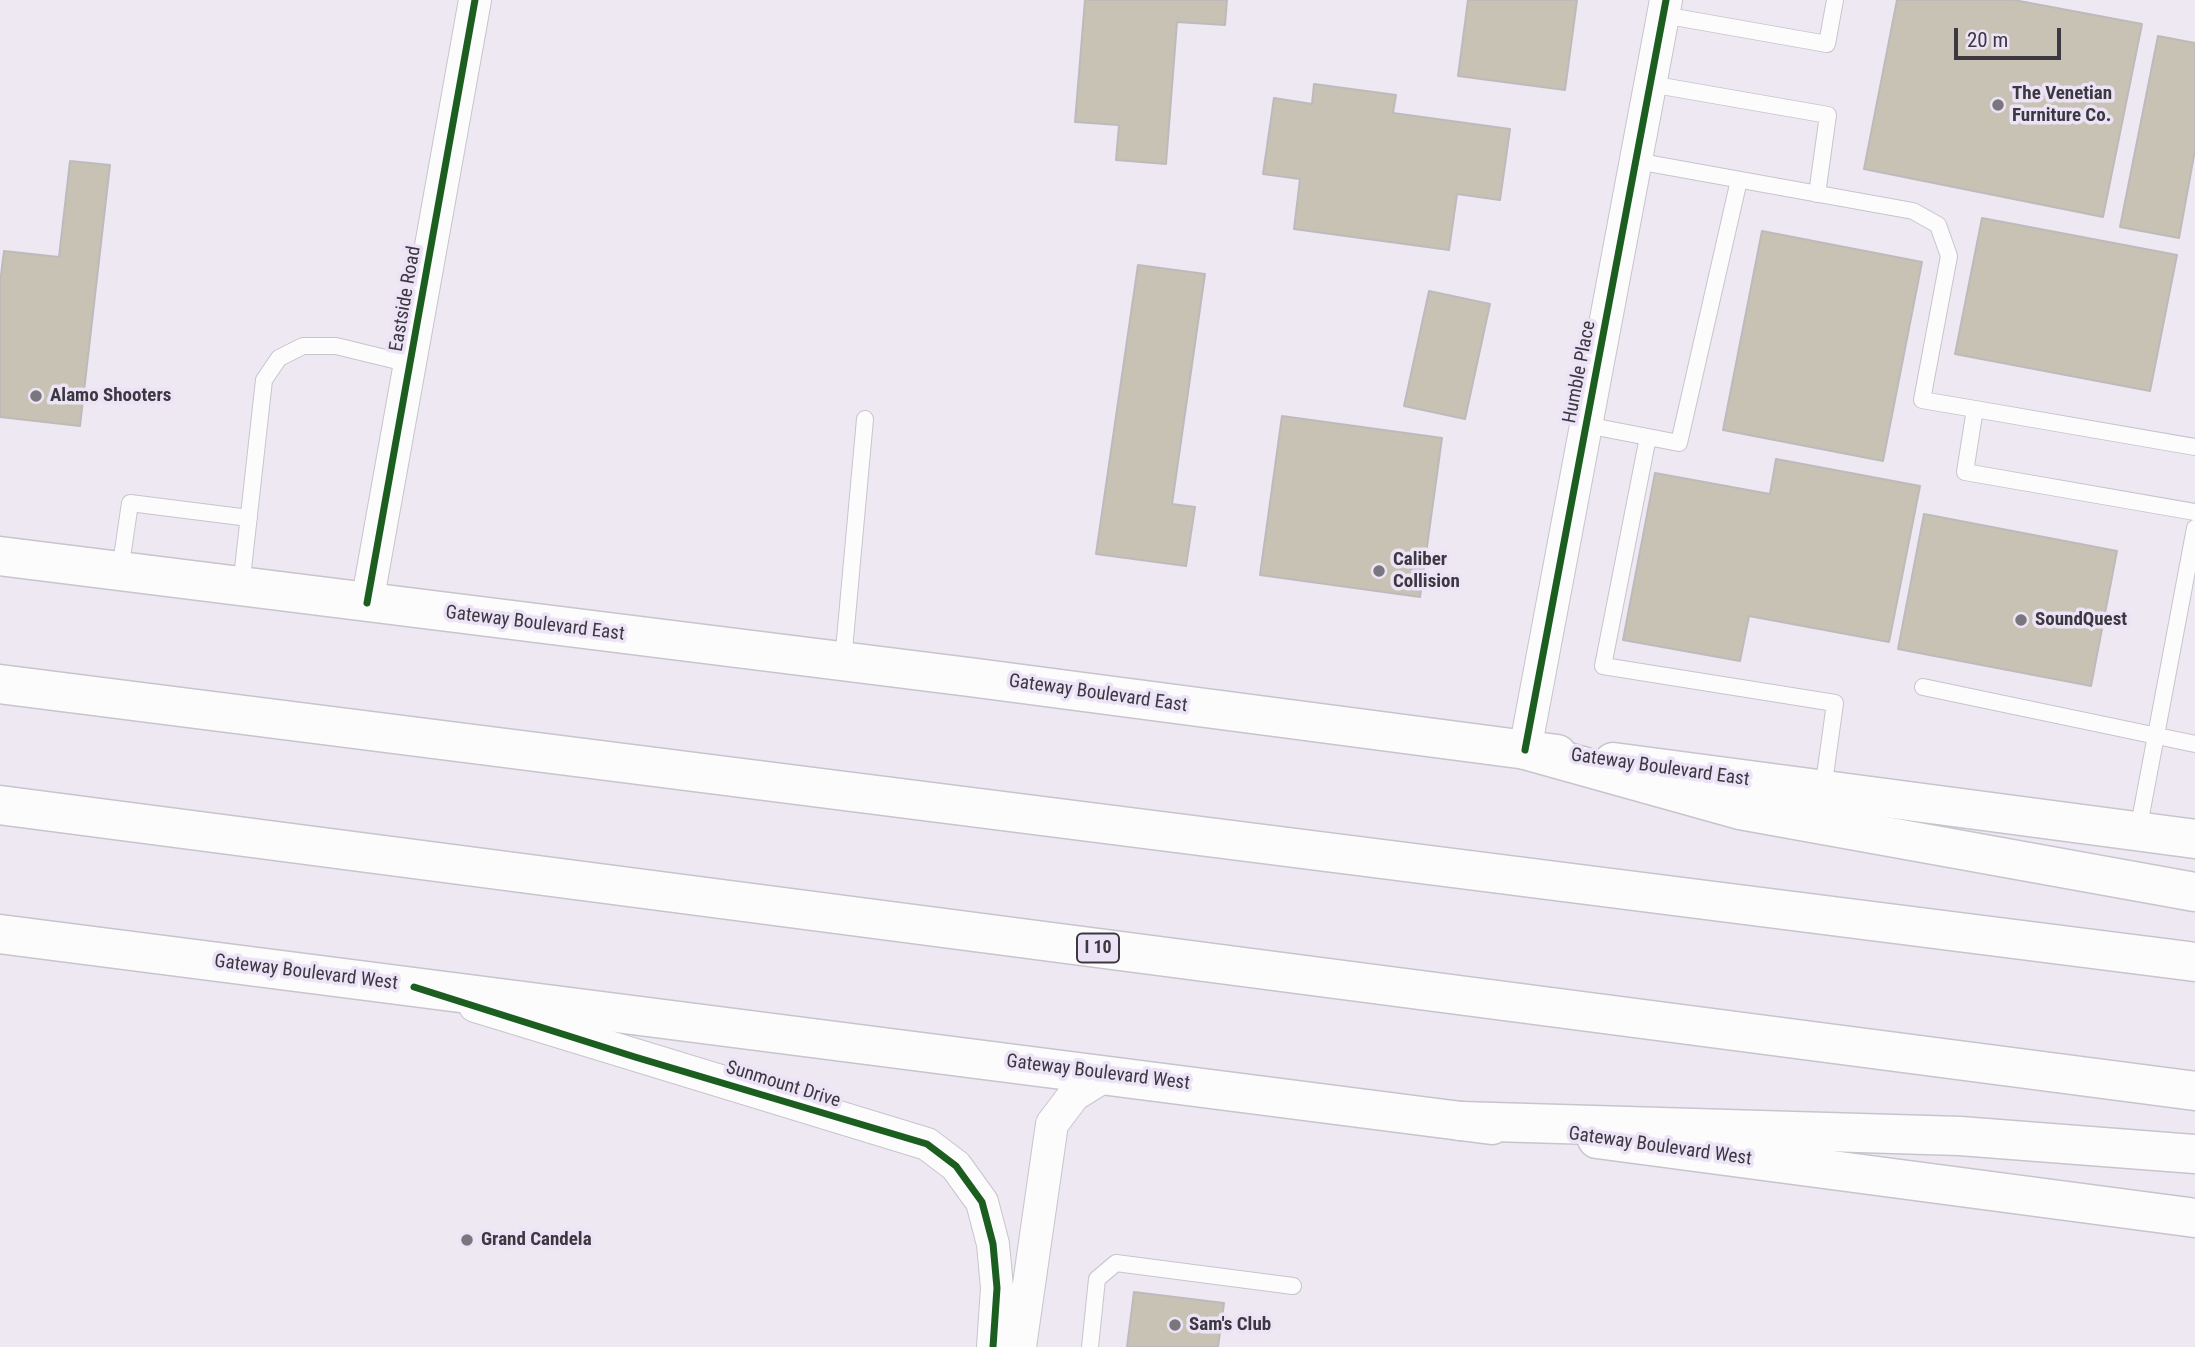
<!DOCTYPE html>
<style>
body{margin:0}
#map{position:relative;width:2195px;height:1347px;overflow:hidden;background:#ede8f2;font-family:"Roboto Condensed",sans-serif}
canvas{display:block}
.scale{position:absolute;left:1954px;top:28px;width:107px;height:32px;box-sizing:border-box;border:4px solid #3c3840;border-top:0;padding-left:9px;font-size:21px;line-height:24px;white-space:nowrap;color:#3c3840;-webkit-text-stroke:5px #ece3f7;paint-order:stroke}
</style>
<div id="map">
<canvas width="2195" height="1347"></canvas>
<div class="scale">20 m</div>
</div>
<script>
const c = document.querySelector('canvas').getContext('2d');
c.lineJoin = 'round';
function fillPath(path, color) {
  c.fillStyle = color;
  c.fill(path, 'evenodd');
}
function poly(rows) {
  const path = new Path2D();
  for (const r of rows) {
    path.moveTo(r[0], r[1]);
    for (let i = 2; i < r.length; i += 2) path.lineTo(r[i], r[i + 1]);
  }
  return path;
}
function strokePath(path, color, width, dash) {
  c.strokeStyle = color;
  c.lineWidth = width;
  c.lineCap = dash ? 'butt' : 'round';
  c.setLineDash(dash || []);
  c.stroke(path);
}
function label(font, color, halo, rows, align = 'center') {
  c.font = font + ' "Roboto Condensed",sans-serif';
  c.lineWidth = 7;
  c.setLineDash([]);
  c.textBaseline = 'middle';
  c.strokeStyle = halo;
  c.fillStyle = color;
  for (const [text, x, y, turn = 0] of rows) {
    c.save();
    c.translate(x, y);
    c.rotate((+turn || 0) * Math.PI / 180);
    c.textAlign = isNaN(turn) ? turn : align;
    if (halo) c.strokeText(text, 0, 0);
    c.fillText(text, 0, 0);
    c.restore();
  }
}
const building = poly([
 [1085,0,1227,0,1225,25,1177,22,1166,164,1116,160,1119,125,1075,122,1085,0],
 [1468,0,1577,0,1565,90,1458,76,1468,0],
 [1897,0,2014,0,2142,24,2103,217,1864,169,1897,0],
 [2158,36,2195,43,2195,150,2179,238,2120,227,2158,36],
 [1314,84,1396,95,1393,113,1510,129,1500,200,1457,194,1449,250,1294,229,1300,179,1263,174,1274,98,1312,104,1314,84],
 [70,161,110,165,80,426,0,417,0,283,4,251,59,257,70,161],
 [1982,218,2177,255,2150,391,1955,354,1982,218],
 [1762,231,1922,262,1883,461,1723,430,1762,231],
 [1138,265,1205,274,1172,504,1195,507,1186,566,1096,554,1138,265],
 [1429,291,1490,304,1465,419,1404,406,1429,291],
 [1282,416,1442,438,1420,597,1260,575,1282,416],
 [1776,459,1920,486,1889,642,1749,616,1740,661,1623,640,1655,473,1770,494,1776,459],
 [1924,514,2117,551,2091,686,1898,649,1924,514],
 [1134,1292,1224,1303,1218,1347,1127,1347,1134,1292]
]);
fillPath(building, '#c8c2b4');
strokePath(building, '#bebabc', 2);
const lane = poly([
 [1663,15,1827,44,1835,0],
 [1650,84,1828,115,1817,194],
 [1636,161,1913,211,1938,225,1949,256,1922,400,1975,409],
 [1586,425,1679,443,1739,180],
 [1648,437,1603,666,1835,703,1823,790],
 [2195,447,1975,409,1965,472,2195,512],
 [120,571,130,503,249,518],
 [241,587,264,380,279,358,303,346,336,346,410,364],
 [843,661,865,419],
 [1923,687,2195,744],
 [2138,831,2195,528],
 [1090,1347,1097,1279,1116,1263,1293,1286]
]);
const street = poly([
 [367,603,475,0],
 [1525,750,1666,0],
 [475,1006,927,1144,956,1166,982,1202,993,1244,997,1288,993,1347],
 [1020,1347,1052,1124,1074,1095,1106,1075]
]);
const secondary = poly([
 [0,556,969,677,1557,754],
 [1613,762,2195,839],
 [0,934,1492,1125],
 [1597,1139,2195,1218]
]);
const highway = poly([
 [0,684,2195,962],
 [1525,750,1740,810,2195,892],
 [0,805,2195,1091],
 [1460,1121,1960,1136,2195,1154]
]);
strokePath(lane, '#c8c4cc', 18);
strokePath(street, '#c8c4cc', 34);
strokePath(secondary, '#c8c4cc', 41);
strokePath(highway, '#c8c4cc', 41);
strokePath(lane, '#fcfcfd', 16);
strokePath(street, '#fcfcfd', 32);
strokePath(secondary, '#fcfcfd', 38);
strokePath(highway, '#fcfcfd', 38);
strokePath(poly([
 [367,603,475,0],
 [1525,750,1666,0],
 [414,987,635,1057,927,1144,956,1166,982,1202,993,1244,997,1288,993,1347]
]), '#1b5e20', 7);
for (const [x, y, r, color] of [
 [1998,105,7,"#7a767e"],
 [36,396,7,"#7a767e"],
 [1379,571,7,"#7a767e"],
 [2021,620,7,"#7a767e"],
 [467,1240,7,"#7a767e"],
 [1175,1325,7,"#7a767e"]
]) {
  const dot = new Path2D();
  dot.arc(x, y, r, 0, 2 * Math.PI);
  c.fillStyle = color;
  c.fill(dot);
  strokePath(dot, '#ece3f7', 2.5);
}
for (const [x, y, w] of [
 [1098,948,42]
]) {
  const box = new Path2D();
  box.roundRect(x - w / 2, y - 14.5, w, 29, 5);
  c.fillStyle = '#ece3f7';
  c.fill(box);
  strokePath(box, '#3c3840', 2);
}
label('bold 18px', '#3c3840', null, [
 ["I 10",1098,948]
]);
label('bold 19px', '#3c3840', '#ece3f7', [
 ["The Venetian",2012,94],
 ["Furniture Co.",2012,116],
 ["Alamo Shooters",50,396],
 ["Caliber",1393,560],
 ["Collision",1393,582],
 ["SoundQuest",2035,620],
 ["Grand Candela",481,1240],
 ["Sam's Club",1189,1325]
], 'left');
label('19px', '#3c3840', '#ece3f7', [
 ["Eastside Road",406,299,-80],
 ["Humble Place",1580,372,-79],
 ["Gateway Boulevard East",535,624,7],
 ["Gateway Boulevard East",1098,694,8],
 ["Gateway Boulevard East",1660,768,8],
 ["Gateway Boulevard West",306,973,7],
 ["Gateway Boulevard West",1098,1073,7],
 ["Sunmount Drive",783,1085,17],
 ["Gateway Boulevard West",1660,1147,8]
]);
</script>
